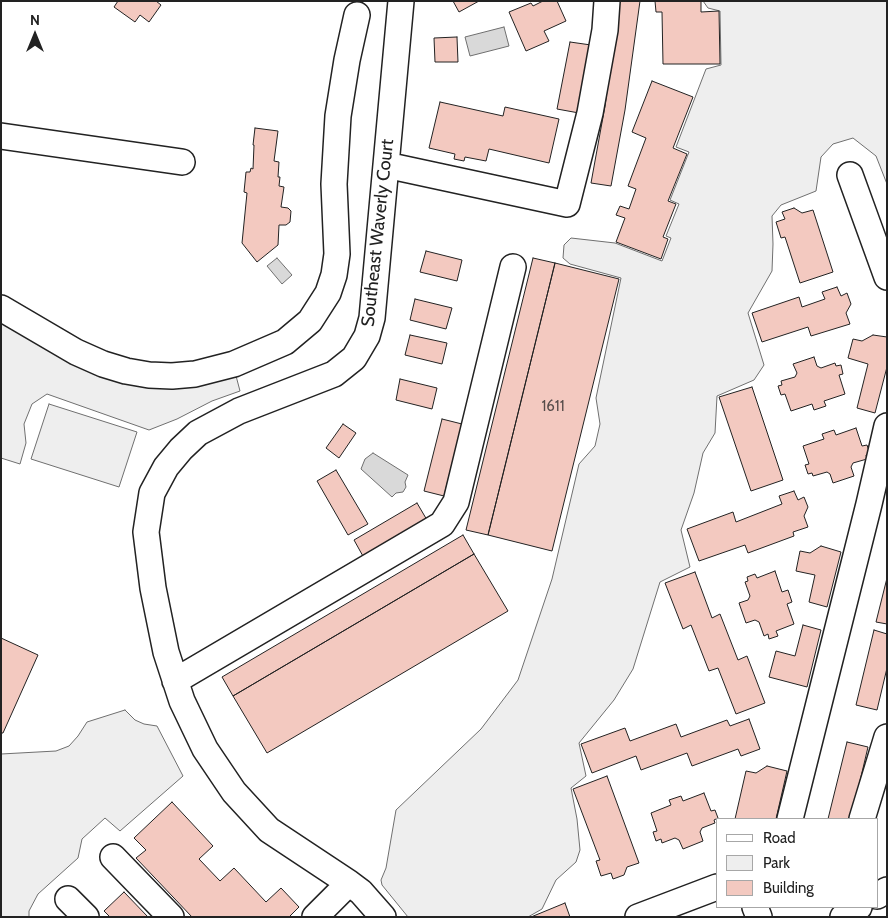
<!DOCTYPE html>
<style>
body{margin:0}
#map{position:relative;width:888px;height:918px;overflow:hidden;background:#fff;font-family:Cabin,sans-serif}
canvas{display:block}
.frame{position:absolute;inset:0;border:2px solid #222;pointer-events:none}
.legend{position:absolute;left:716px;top:818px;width:162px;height:90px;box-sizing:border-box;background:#fff;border:1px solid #a7a7a7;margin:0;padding:6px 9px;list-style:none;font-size:15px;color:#222}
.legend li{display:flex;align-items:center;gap:10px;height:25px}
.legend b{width:25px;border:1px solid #a7a7a7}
.north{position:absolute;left:10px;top:10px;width:50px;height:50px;-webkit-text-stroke:4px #fff;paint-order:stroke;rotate:0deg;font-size:14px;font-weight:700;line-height:20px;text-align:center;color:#222}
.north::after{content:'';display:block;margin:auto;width:18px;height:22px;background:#222;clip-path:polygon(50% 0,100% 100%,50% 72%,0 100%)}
</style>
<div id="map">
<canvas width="888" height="918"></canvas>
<div class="frame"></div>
<ul class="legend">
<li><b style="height:6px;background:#fff"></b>Road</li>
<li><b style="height:14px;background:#eee"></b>Park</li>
<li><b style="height:14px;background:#f3c9c0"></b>Building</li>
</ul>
<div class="north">N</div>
</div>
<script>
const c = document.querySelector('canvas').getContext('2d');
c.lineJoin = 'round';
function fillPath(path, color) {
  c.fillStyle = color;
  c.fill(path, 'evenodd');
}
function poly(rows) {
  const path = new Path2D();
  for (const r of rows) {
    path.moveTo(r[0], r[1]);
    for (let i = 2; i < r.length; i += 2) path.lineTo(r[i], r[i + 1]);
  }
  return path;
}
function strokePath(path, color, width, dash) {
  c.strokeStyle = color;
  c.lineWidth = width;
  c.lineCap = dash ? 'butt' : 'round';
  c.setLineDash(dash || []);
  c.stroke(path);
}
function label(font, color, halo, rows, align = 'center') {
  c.font = font + ' Cabin,sans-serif';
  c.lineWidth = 4;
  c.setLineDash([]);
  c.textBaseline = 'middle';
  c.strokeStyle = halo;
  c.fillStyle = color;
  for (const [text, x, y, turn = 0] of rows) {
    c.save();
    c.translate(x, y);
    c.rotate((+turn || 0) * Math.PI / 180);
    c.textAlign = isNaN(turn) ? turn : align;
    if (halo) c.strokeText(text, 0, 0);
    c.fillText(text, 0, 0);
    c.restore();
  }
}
const green = poly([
 [703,1,887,1,887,184,876,156,853,138,833,144,821,157,816,191,781,205,772,216,773,244,772,271,748,313,764,365,754,380,717,396,715,433,703,453,694,493,681,530,690,567,660,582,633,669,614,700,579,743,586,776,571,788,577,819,580,850,576,862,556,880,542,909,528,917,408,917,382,885,381,880,386,868,396,810,481,729,518,680,552,579,579,464,595,446,600,424,596,398,621,278,570,264,563,258,564,245,571,238,615,243,662,261,671,238,666,236,679,204,670,200,689,152,676,147,706,69,721,65,720,11,708,8,703,1],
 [1,316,107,372,235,372,240,391,212,401,177,419,149,430,47,394,32,404,24,424,26,443,20,464,1,458,1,316],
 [49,404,137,432,119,487,31,459,49,404],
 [125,710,135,720,144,724,157,726,183,776,120,831,105,818,82,839,78,858,38,894,29,911,29,917,1,917,1,754,56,751,69,746,78,736,87,722,125,710]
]);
fillPath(green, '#eee');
strokePath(green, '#6f6f6f', 1);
const water = poly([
 [504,27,509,46,470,56,465,37,504,27],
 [277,258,292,275,282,284,267,266,277,258],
 [373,453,408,475,405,482,406,487,403,492,396,493,392,497,361,469,365,459,373,453]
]);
fillPath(water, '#d9d9d9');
strokePath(water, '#6f6f6f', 1);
const building = poly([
 [118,1,156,1,161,5,149,22,140,15,135,22,114,7,118,1],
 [453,1,479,1,459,12,453,1],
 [543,1,557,1,566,21,544,31,549,41,526,51,509,12,531,3,533,6,543,1],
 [619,1,640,1,625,110,611,186,591,183,605,106,619,1],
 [655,1,701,1,701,12,719,11,720,64,663,64,662,12,656,12,655,1],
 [457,37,458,62,435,62,434,38,457,37],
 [570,42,591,45,579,113,557,109,570,42],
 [652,81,693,97,673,148,687,154,668,201,676,204,663,237,668,239,661,259,616,242,625,218,616,215,620,206,629,209,636,189,628,186,646,138,632,132,652,81],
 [440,102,503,116,505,107,559,119,549,163,489,149,486,161,465,157,464,161,454,159,455,154,429,148,440,102],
 [255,128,278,131,274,161,279,162,278,177,280,177,279,186,284,187,281,207,288,208,291,211,290,222,286,225,279,225,278,245,257,262,242,243,247,193,244,192,246,172,250,172,251,168,253,169,254,145,253,145,255,128],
 [794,208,802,213,813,210,833,272,800,283,785,237,781,238,776,222,785,219,782,212,794,208],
 [426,251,462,260,457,281,420,272,426,251],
 [533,258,555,263,488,535,466,530,533,258],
 [555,263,619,279,552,551,488,535,555,263],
 [837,287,841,296,847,293,851,304,846,313,850,324,811,336,808,327,762,342,752,313,799,297,802,307,825,299,822,292,837,287],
 [415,299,452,308,446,329,410,320,415,299],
 [410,335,447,343,442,364,405,355,410,335],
 [873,335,887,337,887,367,875,413,857,408,868,364,848,358,853,339,862,341,873,335],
 [814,357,817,366,821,368,835,363,836,366,841,365,843,374,839,375,845,394,824,401,826,406,814,410,812,404,791,411,785,394,781,395,778,386,782,385,781,381,795,377,797,373,793,364,814,357],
 [400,379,437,388,432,409,396,400,400,379],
 [752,387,783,480,751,491,719,397,752,387],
 [442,419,462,424,444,496,424,491,442,419],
 [343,424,356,433,339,458,326,448,343,424],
 [856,428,862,446,867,445,870,454,866,455,867,459,853,463,851,467,854,476,833,483,830,474,827,472,813,476,812,473,808,474,805,465,809,464,803,446,824,439,822,434,834,430,836,435,856,428],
 [336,470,368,524,348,535,317,481,336,470],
 [794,491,798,500,804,497,808,507,804,516,808,527,793,532,794,536,748,553,745,545,699,561,687,529,733,512,736,522,782,504,779,496,794,491],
 [417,503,427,520,364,558,354,540,417,503],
 [463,535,474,554,233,696,222,677,463,535],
 [821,546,841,552,827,607,809,602,815,575,796,571,800,551,810,553,821,546],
 [474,554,508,611,267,753,233,696,474,554],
 [775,571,782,592,788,590,792,602,787,604,794,624,776,631,778,636,769,639,768,634,764,636,759,622,755,620,746,623,739,603,748,600,750,596,745,582,748,581,747,577,755,574,757,578,775,571],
 [695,572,712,618,720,614,738,660,747,656,765,703,736,714,718,668,709,671,691,625,683,629,665,583,695,572],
 [887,578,887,624,876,622,887,578],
 [803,625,821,630,807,687,769,677,776,651,795,656,803,625],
 [874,630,887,634,887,668,877,710,856,705,874,630],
 [1,638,38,655,3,733,1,733,1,638],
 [749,719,760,749,741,756,738,749,692,766,687,753,641,770,636,756,592,773,581,744,625,728,630,741,676,724,681,737,727,720,730,726,749,719],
 [847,742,868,747,851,819,828,819,847,742],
 [767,766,787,771,776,819,735,819,746,771,756,773,767,766],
 [607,776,639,863,627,867,624,875,613,879,611,873,601,876,596,861,600,860,573,789,607,776],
 [704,793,711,811,715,810,718,818,714,820,715,823,702,828,700,832,703,841,683,849,679,840,675,838,662,843,661,839,656,841,653,832,657,831,651,813,671,805,669,800,681,796,683,801,704,793],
 [172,802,213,846,199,859,220,881,234,868,266,902,281,888,299,907,289,917,192,917,136,858,146,850,134,838,172,802],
 [124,892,148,917,110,917,104,911,124,892],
 [565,903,570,917,531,917,565,903]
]);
fillPath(building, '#f3c9c0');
strokePath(building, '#222', 1);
const minor = poly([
 [1,136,182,162],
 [386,165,567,204,590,113,605,30,607,1],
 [850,175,887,277],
 [1,308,76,352,103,364,126,371,149,375,172,376,195,374,234,364,285,342,310,321,328,293,334,275,337,254,334,184,338,116,347,60,357,15],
 [175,681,442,524,456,502,513,267],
 [790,819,869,504,887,426],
 [862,819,887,737],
 [113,857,171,917],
 [877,896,887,890],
 [68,899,86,917],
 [755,907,759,917],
 [315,917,349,883],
 [383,917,361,892,349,883,269,830,234,792,205,749,182,701,166,652,153,588,146,532,152,493,166,467,181,449,198,433,239,411,334,374,354,358,367,336,372,318,401,1],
 [638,917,717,887],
 [843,917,859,907]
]);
strokePath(minor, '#222', 28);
strokePath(minor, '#fff', 25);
label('15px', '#564c4a', null, [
 ["1611",553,407]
]);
label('18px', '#222', '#fff', [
 ["Southeast Waverly Court",378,233,-84]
]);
</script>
